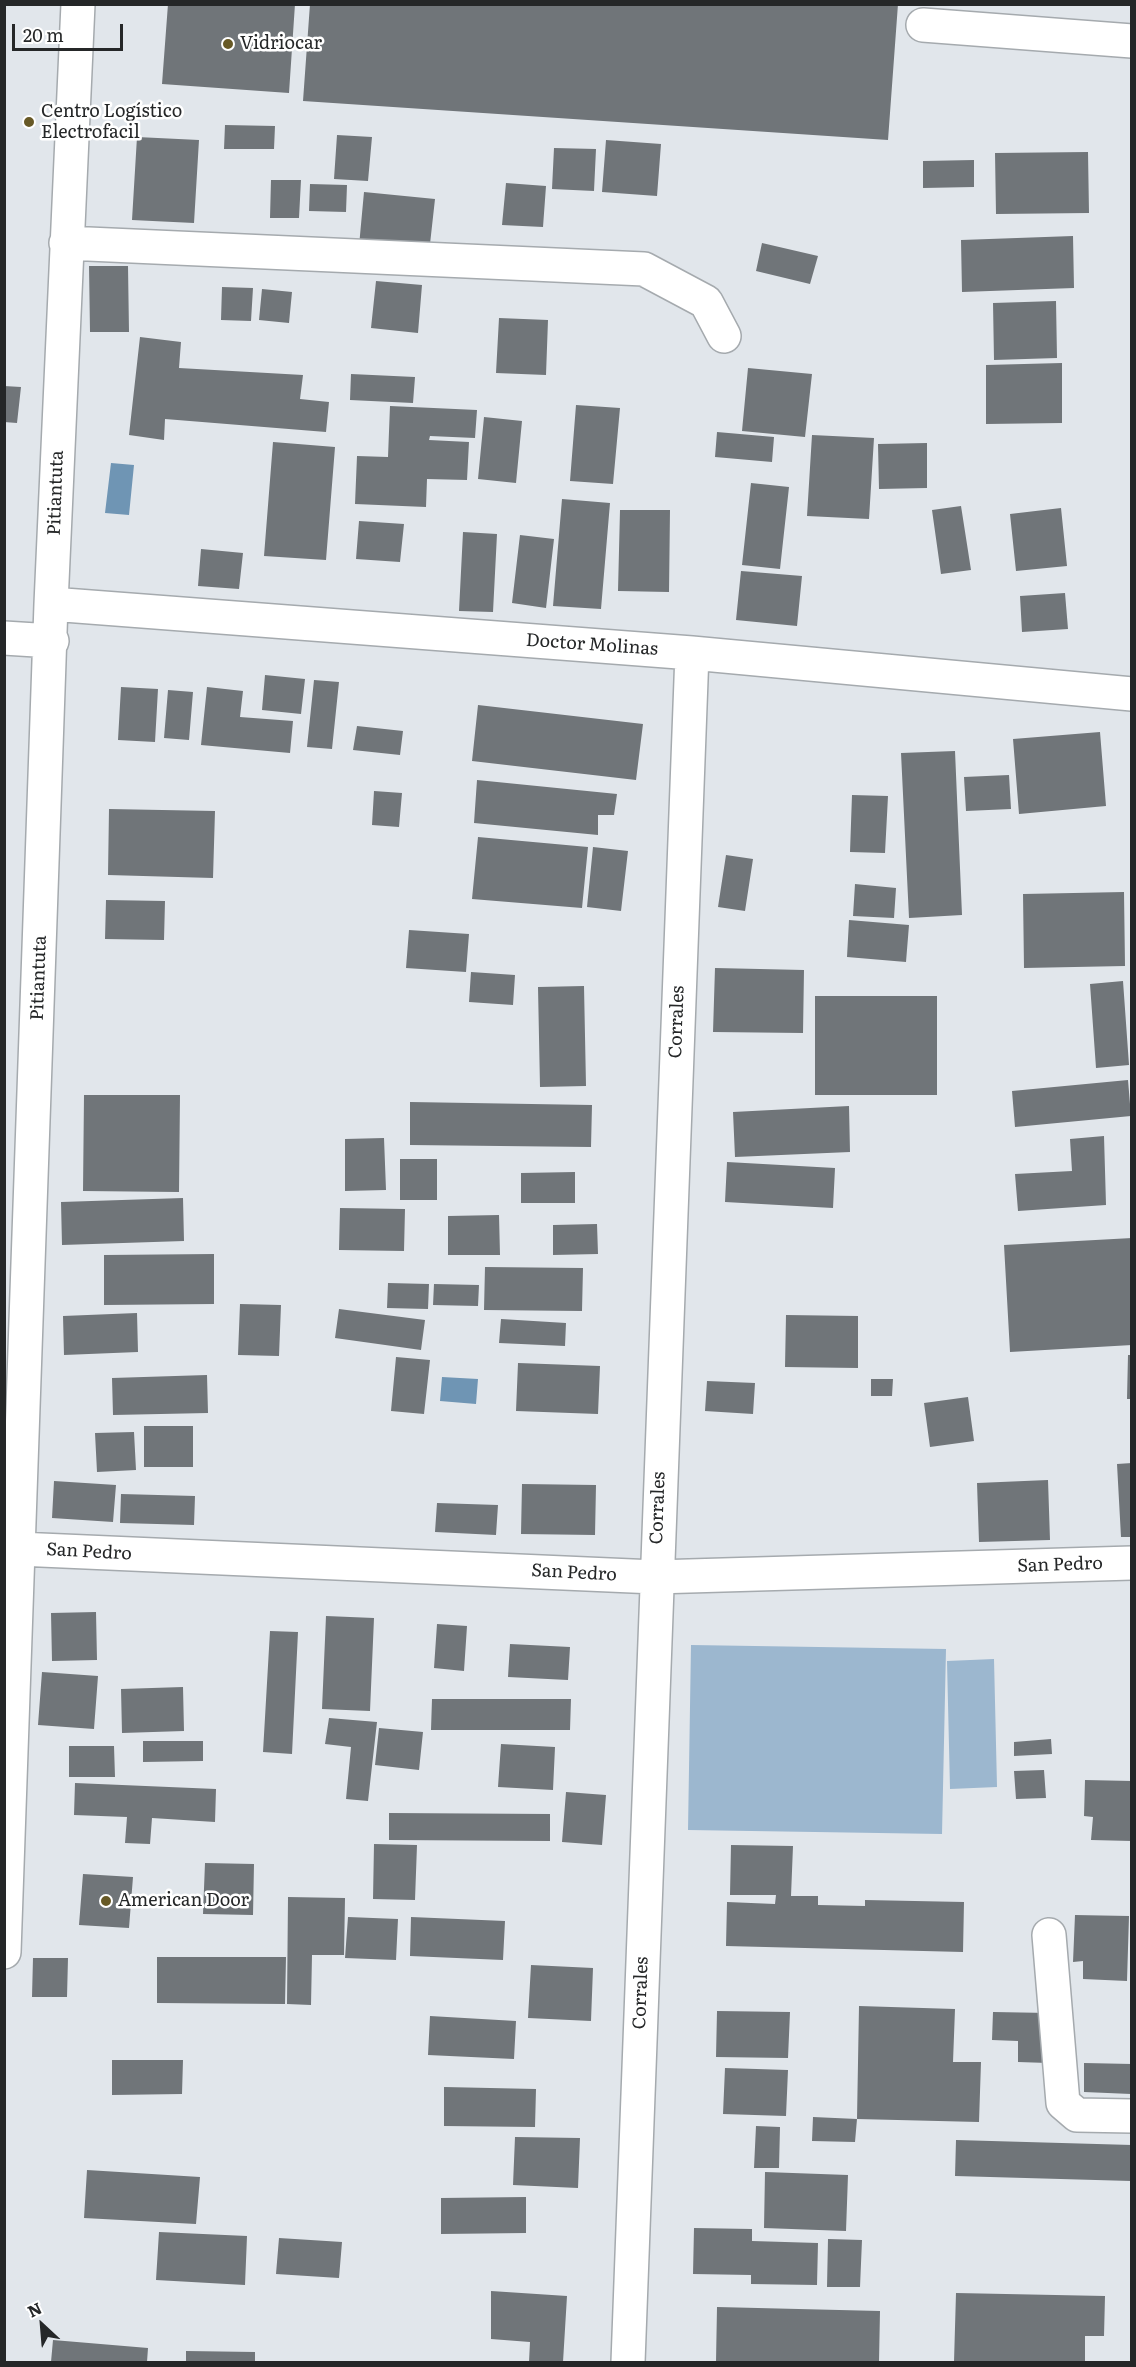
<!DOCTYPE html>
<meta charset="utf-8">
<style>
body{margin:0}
#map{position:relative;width:1136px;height:2367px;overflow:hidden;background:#e1e6eb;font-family:Literata,serif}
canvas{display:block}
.frame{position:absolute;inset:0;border:6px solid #252728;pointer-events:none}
.north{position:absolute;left:12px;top:2295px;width:60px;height:60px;-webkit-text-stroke:4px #fff;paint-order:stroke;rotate:334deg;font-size:16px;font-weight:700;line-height:24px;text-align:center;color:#252728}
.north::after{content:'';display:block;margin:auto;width:21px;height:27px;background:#252728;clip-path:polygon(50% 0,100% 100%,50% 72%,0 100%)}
.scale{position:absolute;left:12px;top:24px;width:111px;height:27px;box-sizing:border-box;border:3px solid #252728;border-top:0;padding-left:8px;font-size:18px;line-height:21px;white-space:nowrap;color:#252728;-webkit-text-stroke:4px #fff;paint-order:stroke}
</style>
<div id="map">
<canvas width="1136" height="2367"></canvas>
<div class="frame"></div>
<div class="north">N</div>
<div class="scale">20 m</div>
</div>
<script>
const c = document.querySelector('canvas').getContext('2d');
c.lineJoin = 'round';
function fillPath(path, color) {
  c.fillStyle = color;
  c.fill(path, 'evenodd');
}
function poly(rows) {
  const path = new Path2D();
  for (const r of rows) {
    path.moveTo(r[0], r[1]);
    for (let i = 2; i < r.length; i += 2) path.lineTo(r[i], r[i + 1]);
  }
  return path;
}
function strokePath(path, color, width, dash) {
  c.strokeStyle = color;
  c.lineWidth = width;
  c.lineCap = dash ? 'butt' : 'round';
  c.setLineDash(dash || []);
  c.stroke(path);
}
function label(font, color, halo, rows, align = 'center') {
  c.font = font + ' Literata,serif';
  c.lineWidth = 5;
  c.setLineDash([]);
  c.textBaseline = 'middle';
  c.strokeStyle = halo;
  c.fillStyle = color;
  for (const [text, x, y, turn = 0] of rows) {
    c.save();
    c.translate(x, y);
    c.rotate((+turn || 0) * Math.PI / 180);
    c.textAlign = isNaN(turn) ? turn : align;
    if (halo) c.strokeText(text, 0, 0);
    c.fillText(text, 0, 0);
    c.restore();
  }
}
fillPath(poly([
 [691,1645,946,1649,942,1834,688,1830],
 [994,1659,997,1787,950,1789,947,1661]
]), '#9cb7cf');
fillPath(poly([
 [111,463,134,465,129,515,105,513],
 [442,1377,478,1379,476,1404,440,1401]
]), '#6f95b4');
fillPath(poly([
 [168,4,295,4,289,93,162,84],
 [310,4,898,4,888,140,303,101],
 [225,125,275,126,274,149,224,149],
 [337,135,372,137,368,181,334,179],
 [137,137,199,140,194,223,132,220],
 [606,140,661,144,657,196,602,192],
 [554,148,596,149,594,191,552,189],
 [1088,152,1089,213,996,214,995,153],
 [974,160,974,187,923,188,923,161],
 [271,180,301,180,299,218,270,218],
 [506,183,546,186,543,227,502,225],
 [310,184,347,185,346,212,309,211],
 [364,192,435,199,429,253,359,246],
 [1073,236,1074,288,962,292,961,240],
 [762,243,818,256,810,284,756,271],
 [89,266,128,266,129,332,90,332],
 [376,281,422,285,418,333,371,328],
 [222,287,253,288,251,321,221,320],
 [262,289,292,292,289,323,259,320],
 [1056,301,1057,358,994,360,993,303],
 [499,318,548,320,546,375,496,373],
 [140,337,181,342,179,368,303,375,300,399,329,402,326,432,165,419,164,440,129,435],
 [1062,363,1062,423,986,424,986,365],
 [748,368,812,374,805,437,742,431],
 [351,374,415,377,413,403,350,400],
 [4,386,21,387,17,423,4,422],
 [576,405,620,408,613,484,570,481],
 [390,406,477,410,475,438,430,436,429,440,469,442,467,480,427,479,426,507,355,504,357,456,388,457],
 [484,417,522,421,516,483,478,479],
 [717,432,774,437,772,462,715,457],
 [812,435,874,438,869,519,807,516],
 [273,442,335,447,326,560,264,556],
 [927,443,927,488,879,489,878,444],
 [751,483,789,487,780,569,742,565],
 [562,499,610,503,601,609,553,606],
 [961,506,971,570,941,574,932,510],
 [1061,508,1067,566,1016,571,1010,514],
 [620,510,670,510,669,592,618,591],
 [359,521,404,524,400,562,356,559],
 [463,532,497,534,493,612,459,611],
 [520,535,554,539,546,608,512,603],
 [201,549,243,553,239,589,198,586],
 [741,571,802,576,797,626,736,620],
 [1065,593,1068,629,1022,632,1020,596],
 [265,675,305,679,301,714,262,710],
 [314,680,339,682,332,749,307,747],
 [121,687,158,689,155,742,118,740],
 [207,687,243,691,240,717,293,721,290,753,201,745],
 [168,690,193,692,189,740,164,738],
 [478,705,643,724,636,780,472,761],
 [357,726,403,731,400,755,353,750],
 [1100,732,1106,806,1019,814,1013,739],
 [955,751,962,915,909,918,901,753],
 [1009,775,1011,809,966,811,964,777],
 [477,780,617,794,614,815,598,815,598,835,474,823],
 [374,791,402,793,399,827,372,825],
 [852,795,888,796,885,853,850,852],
 [109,809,215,811,213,878,108,875],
 [478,837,588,847,582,908,472,899],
 [593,847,628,851,621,911,587,907],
 [726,855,753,859,745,911,718,907],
 [855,884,896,888,894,918,853,916],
 [1124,892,1125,966,1024,968,1023,894],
 [106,900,165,901,164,940,105,939],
 [849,920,909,925,906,962,847,957],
 [409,930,469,934,466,972,406,968],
 [715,968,804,970,803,1033,713,1032],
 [471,972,515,975,513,1005,469,1002],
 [1123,981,1129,1065,1096,1068,1090,984],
 [584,986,586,1086,540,1087,538,987],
 [815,996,937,996,937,1095,815,1095],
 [1128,1080,1131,1116,1015,1127,1012,1091],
 [84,1095,180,1095,179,1192,83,1191],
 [410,1102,592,1105,591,1147,410,1145],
 [849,1106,850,1152,735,1157,733,1112],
 [1104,1136,1106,1205,1018,1211,1015,1174,1072,1171,1070,1139],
 [384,1138,386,1190,345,1191,345,1139],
 [400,1159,437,1159,437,1200,400,1200],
 [727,1162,835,1168,833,1208,725,1202],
 [575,1172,575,1203,521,1203,521,1173],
 [183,1198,184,1241,62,1245,61,1202],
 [340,1208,405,1209,404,1251,339,1250],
 [499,1215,500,1255,448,1255,448,1216],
 [597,1224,598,1254,553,1255,553,1225],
 [1132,1238,1132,1345,1010,1352,1004,1245],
 [214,1254,214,1304,104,1305,104,1255],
 [485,1267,583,1268,582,1311,484,1310],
 [388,1283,429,1284,428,1309,387,1308],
 [434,1284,479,1285,478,1306,433,1305],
 [240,1304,281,1305,279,1356,238,1355],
 [339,1309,425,1320,421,1350,335,1338],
 [137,1313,138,1352,64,1355,63,1316],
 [786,1315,858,1316,858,1368,785,1367],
 [501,1319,566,1323,565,1346,499,1343],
 [1128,1355,1132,1355,1132,1399,1127,1399],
 [396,1357,430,1360,424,1414,391,1411],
 [518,1363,600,1366,598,1414,516,1411],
 [207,1375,208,1413,113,1415,112,1378],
 [871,1379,893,1379,892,1396,871,1396],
 [707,1381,755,1383,753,1414,705,1411],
 [968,1397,974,1441,930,1447,924,1403],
 [144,1426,193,1426,193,1467,144,1467],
 [134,1432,136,1470,97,1472,95,1433],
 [1132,1463,1132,1537,1121,1537,1117,1464],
 [1048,1480,1050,1540,979,1542,977,1483],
 [54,1481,116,1485,113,1522,52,1518],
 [522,1484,596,1485,595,1535,521,1534],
 [121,1494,195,1496,194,1525,120,1523],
 [437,1503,498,1505,496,1535,435,1532],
 [96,1612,97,1660,52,1661,51,1613],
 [326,1616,374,1618,370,1711,322,1709],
 [437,1624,467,1626,464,1671,434,1668],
 [270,1631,298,1632,292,1754,263,1752],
 [510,1644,570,1647,568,1680,508,1677],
 [42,1672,98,1676,94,1729,38,1725],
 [183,1687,184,1731,122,1733,121,1689],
 [432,1699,571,1699,570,1730,431,1730],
 [329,1718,377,1722,368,1801,346,1799,351,1747,325,1744],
 [379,1728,423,1732,419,1770,375,1765],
 [1051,1739,1052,1754,1014,1756,1014,1742],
 [143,1741,203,1741,203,1761,143,1762],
 [501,1744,555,1747,553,1790,498,1787],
 [69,1746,114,1746,115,1777,69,1777],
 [1044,1770,1046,1798,1016,1799,1014,1771],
 [1085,1780,1132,1781,1132,1841,1091,1840,1093,1817,1084,1816],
 [75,1783,216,1789,215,1822,152,1818,150,1844,125,1843,127,1817,74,1815],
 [566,1792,606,1795,602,1845,562,1842],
 [389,1813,550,1814,550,1841,389,1840],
 [374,1844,417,1845,415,1900,373,1899],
 [731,1845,793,1846,791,1896,818,1896,818,1905,865,1906,865,1900,964,1902,963,1952,726,1946,727,1902,775,1904,776,1895,730,1895],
 [205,1863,254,1864,253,1915,203,1914],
 [83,1874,133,1877,129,1928,79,1925],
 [288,1897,345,1898,344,1955,312,1955,311,2005,287,2004],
 [1075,1915,1129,1916,1127,1981,1083,1979,1083,1961,1073,1962],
 [348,1917,398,1919,396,1960,345,1958],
 [411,1917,505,1921,503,1960,410,1956],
 [157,1957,286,1957,285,2004,157,2003],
 [33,1958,68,1958,67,1997,32,1997],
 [531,1965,593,1968,591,2021,528,2018],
 [859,2006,955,2009,953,2062,981,2062,979,2122,857,2119],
 [717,2011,790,2012,788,2058,716,2057],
 [993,2012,1049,2013,1048,2063,1018,2062,1018,2041,992,2040],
 [430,2016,516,2021,514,2059,428,2055],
 [112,2060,183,2060,182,2094,112,2095],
 [1084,2063,1132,2064,1131,2094,1084,2092],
 [725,2068,788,2070,786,2116,723,2114],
 [444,2087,536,2089,535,2127,444,2126],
 [813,2117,857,2119,855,2142,812,2141],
 [756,2126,780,2127,779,2168,754,2168],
 [515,2137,580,2138,578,2188,513,2185],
 [956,2140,1132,2145,1131,2181,955,2176],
 [87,2170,200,2177,196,2224,84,2218],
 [765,2172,848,2175,846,2231,764,2228],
 [526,2197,526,2233,441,2234,441,2198],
 [694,2228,752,2229,752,2241,818,2243,817,2285,751,2284,751,2275,693,2274],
 [159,2232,247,2236,245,2285,156,2280],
 [279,2238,342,2242,339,2278,276,2274],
 [828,2239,862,2240,860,2287,827,2287],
 [491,2291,567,2296,563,2362,529,2362,530,2342,491,2339],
 [956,2293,1105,2296,1104,2336,1085,2336,1085,2362,954,2362],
 [717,2307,880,2311,879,2362,716,2362],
 [53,2340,148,2348,147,2362,51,2362],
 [186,2351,255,2352,255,2362,186,2362]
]), '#707579');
const minor = poly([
 [923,25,1132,41],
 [66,243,644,269,706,302,724,336],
 [51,604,692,653,1132,694],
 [4,638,52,641],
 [18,1549,655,1577,1132,1563],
 [1049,1935,1063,2103,1077,2115,1132,2116],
 [4,1952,51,604,78,4],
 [628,2362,692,653]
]);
strokePath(minor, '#a5aaae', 36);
strokePath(minor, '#fff', 33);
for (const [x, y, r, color] of [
 [228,44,6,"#675926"],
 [29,122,6,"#675926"],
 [106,1901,6,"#675926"]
]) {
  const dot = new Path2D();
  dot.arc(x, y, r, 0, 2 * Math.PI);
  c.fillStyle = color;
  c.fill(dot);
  strokePath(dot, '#fff', 2);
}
label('18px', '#252728', '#fff', [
 ["Vidriocar",240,44],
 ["Centro Logístico",41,112],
 ["Electrofacil",41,133],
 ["American Door",118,1901]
], 'left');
label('18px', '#252728', '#fff', [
 ["Pitiantuta",56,493,-88],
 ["Doctor Molinas",592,645,4],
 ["Pitiantuta",39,978,-88],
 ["Corrales",677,1022,-88],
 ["Corrales",658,1508,-88],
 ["San Pedro",89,1552,3],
 ["San Pedro",1060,1565,-2],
 ["San Pedro",574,1573,3],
 ["Corrales",641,1993,-88]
]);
</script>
